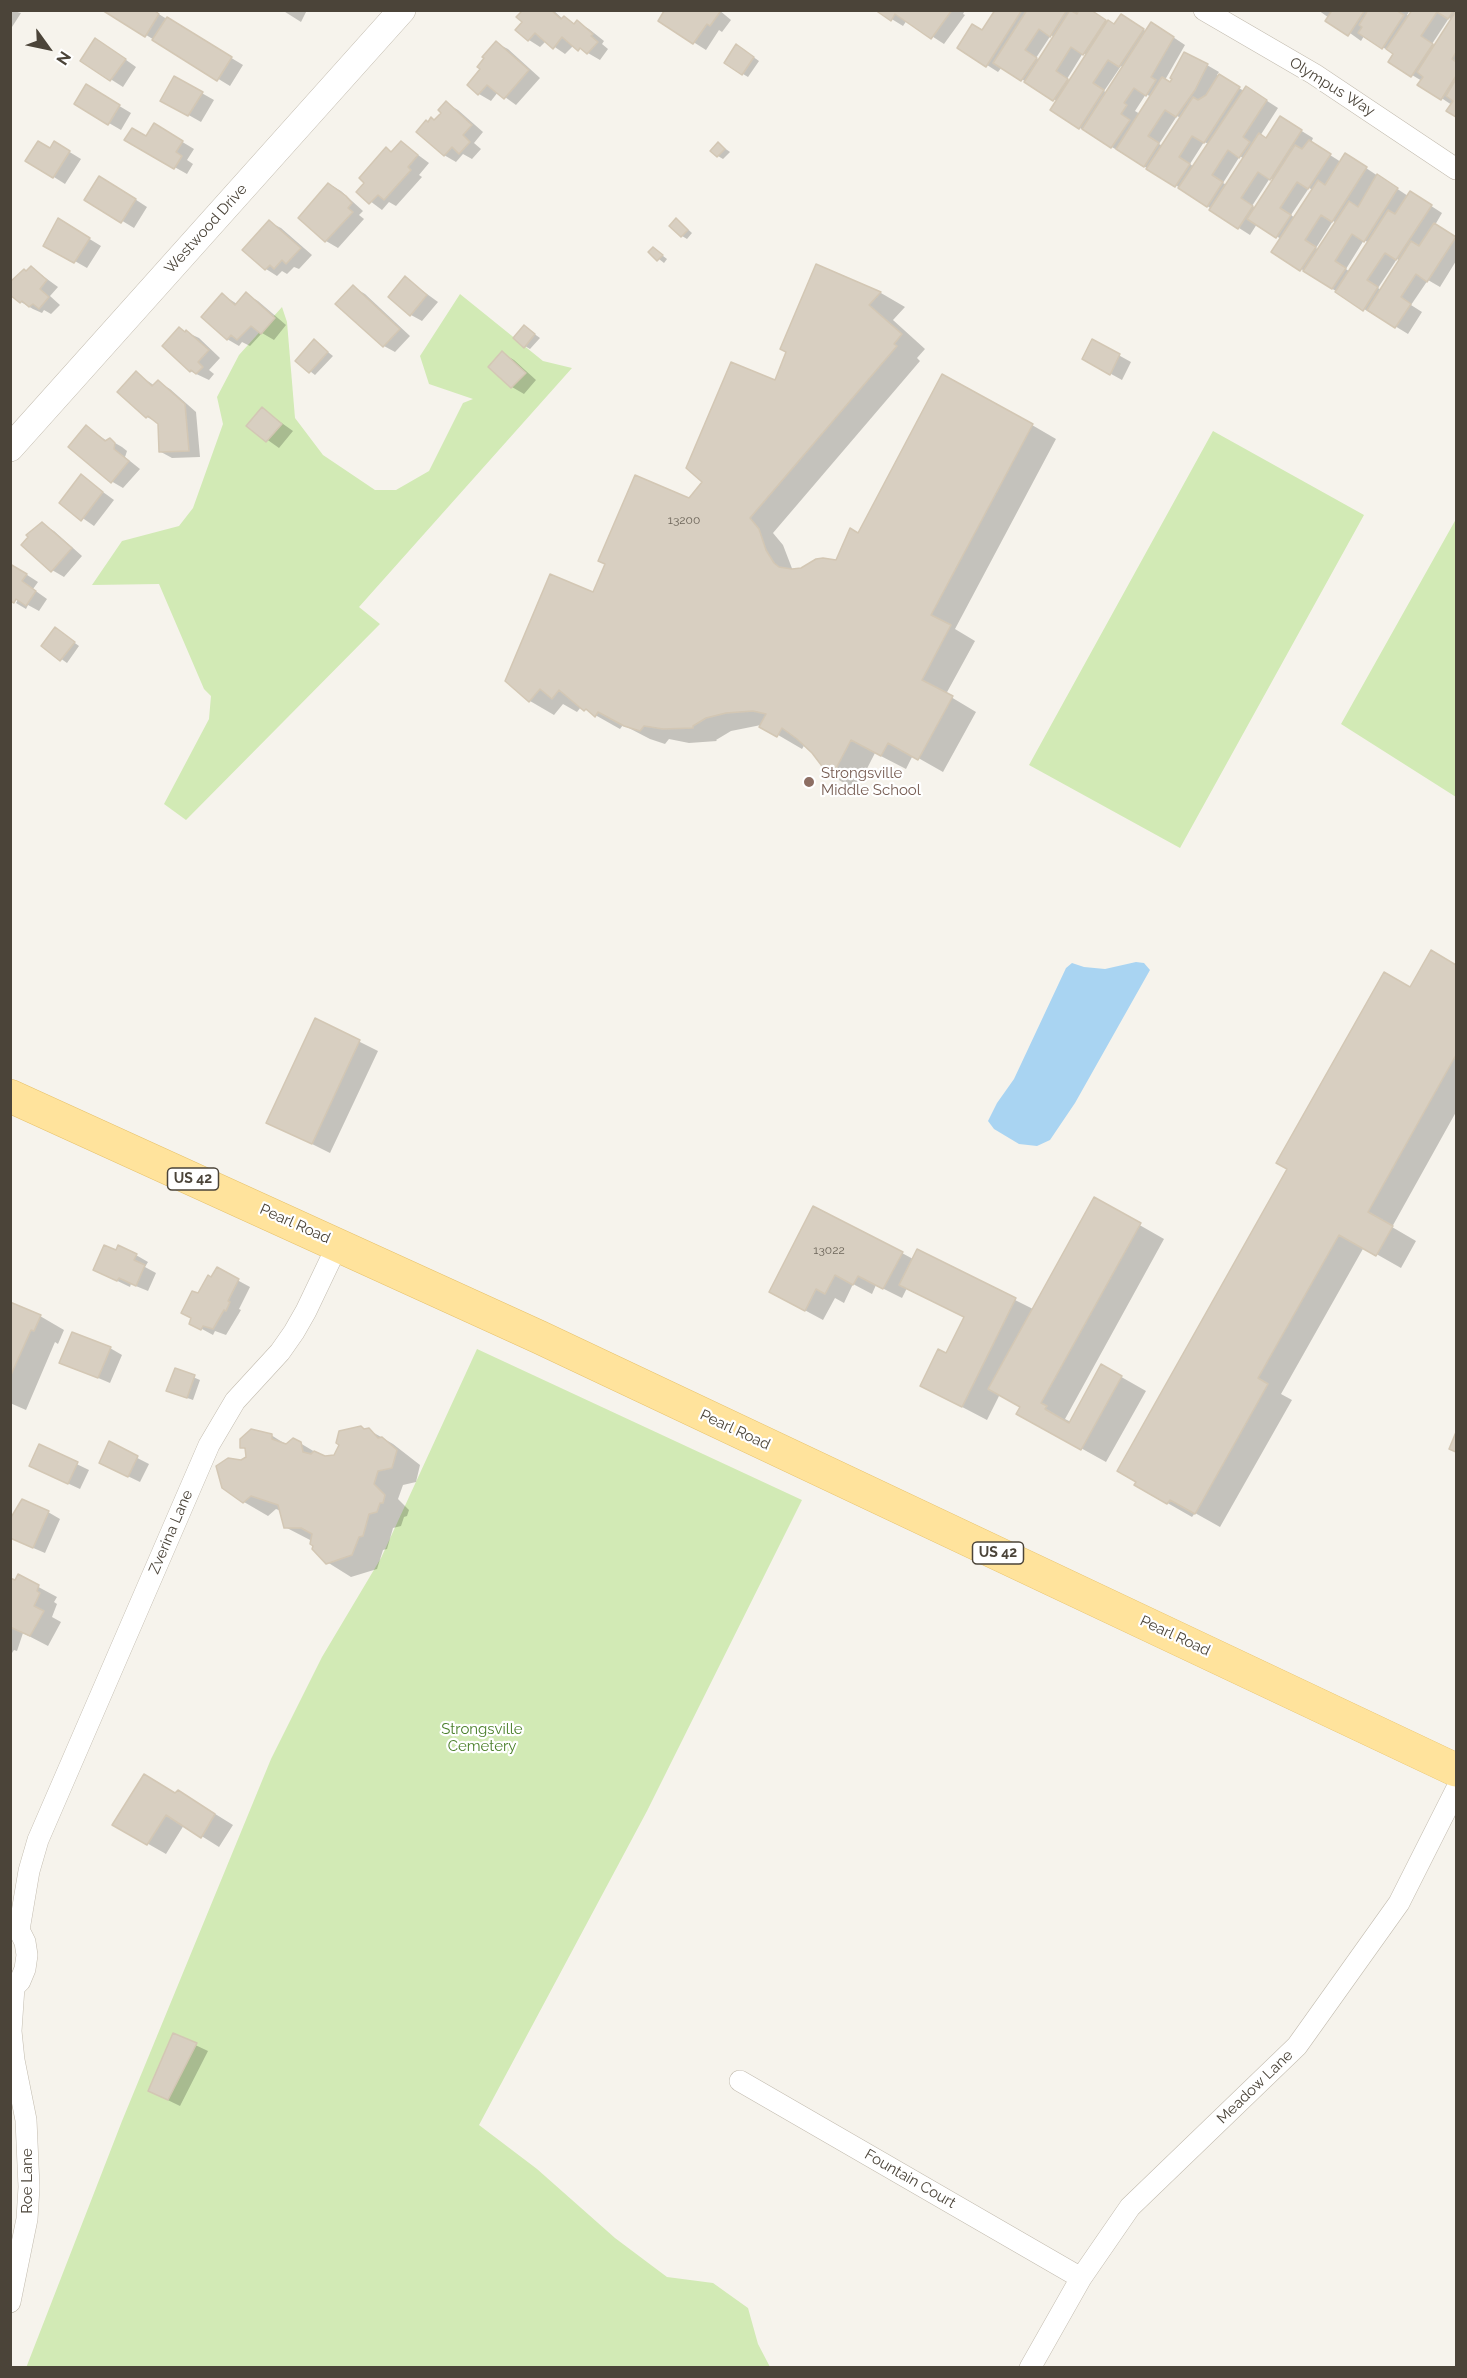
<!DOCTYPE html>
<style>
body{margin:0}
#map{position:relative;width:1467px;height:2378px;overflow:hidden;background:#f6f3ec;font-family:Raleway,sans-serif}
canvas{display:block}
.frame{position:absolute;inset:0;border:12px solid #4b4439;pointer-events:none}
.north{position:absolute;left:18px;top:18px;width:60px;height:60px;-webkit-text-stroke:4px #fff;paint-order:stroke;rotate:123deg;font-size:16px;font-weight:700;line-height:24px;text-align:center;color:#4b4439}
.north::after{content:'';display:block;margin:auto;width:21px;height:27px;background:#4b4439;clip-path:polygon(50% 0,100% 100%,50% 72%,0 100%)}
</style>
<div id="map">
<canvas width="1467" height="2378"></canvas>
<div class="frame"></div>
<div class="north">N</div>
</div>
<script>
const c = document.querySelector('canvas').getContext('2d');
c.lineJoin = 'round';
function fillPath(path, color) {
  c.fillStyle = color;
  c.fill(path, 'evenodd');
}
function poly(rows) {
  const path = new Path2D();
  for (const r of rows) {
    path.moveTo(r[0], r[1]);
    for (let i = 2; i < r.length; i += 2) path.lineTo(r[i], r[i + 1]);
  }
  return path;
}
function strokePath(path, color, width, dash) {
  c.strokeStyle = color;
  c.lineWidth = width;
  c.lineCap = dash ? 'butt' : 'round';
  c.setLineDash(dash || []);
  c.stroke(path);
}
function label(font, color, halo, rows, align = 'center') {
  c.font = font + ' Raleway,sans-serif';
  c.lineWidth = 4.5;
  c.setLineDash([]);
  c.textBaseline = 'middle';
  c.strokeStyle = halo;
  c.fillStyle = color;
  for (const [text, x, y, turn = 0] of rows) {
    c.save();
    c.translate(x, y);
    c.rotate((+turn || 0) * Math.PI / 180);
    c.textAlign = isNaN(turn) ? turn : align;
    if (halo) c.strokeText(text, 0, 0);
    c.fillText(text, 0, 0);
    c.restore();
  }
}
fillPath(poly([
 [460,294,543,361,572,368,359,607,380,624,186,820,164,804,209,719,211,696,204,689,159,584,92,585,122,541,179,526,193,508,223,424,217,397,239,355,282,307,287,322,295,418,323,455,375,490,396,490,429,471,463,403,473,399,429,384,420,356],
 [1213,431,1364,515,1180,848,1029,765],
 [1456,519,1456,797,1341,724],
 [477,1349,802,1500,647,1811,479,2125,537,2169,615,2238,667,2277,713,2283,748,2308,758,2344,770,2367,26,2368,122,2121,271,1759,322,1657,381,1558]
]), '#d2eab5');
fillPath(poly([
 [1136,962,1144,963,1150,970,1075,1103,1050,1140,1037,1146,1019,1144,994,1129,988,1121,997,1103,1014,1079,1066,968,1072,963,1084,967,1105,969]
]), '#a9d4f2');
fillPath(poly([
 [10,10,21,13,12,27,10,26],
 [105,10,152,10,243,65,230,86],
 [282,10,307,10,301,22],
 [522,10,553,10,563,19,565,18,575,24,577,22,589,29,604,41,602,44,608,49,600,60,574,45,565,54,546,41,540,47,529,40],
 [665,10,719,10,731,20,722,32,719,30,706,50,660,21],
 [877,10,965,10,963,14,965,15,944,44,907,20,903,26],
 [997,10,1089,10,1115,26,1133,23,1147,32,1164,31,1185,45,1165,80,1171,84,1207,65,1219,72,1217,75,1244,91,1258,95,1278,108,1260,136,1266,140,1292,125,1313,138,1311,143,1341,162,1357,162,1408,196,1422,200,1442,213,1435,225,1456,238,1456,261,1440,287,1428,280,1411,305,1422,312,1408,334,1377,315,1376,316,1364,309,1273,251,1281,239,1257,224,1250,235,1239,228,1187,192,1080,128,1057,101,1002,67,998,72,987,65,983,32],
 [1051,35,1054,37,1039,60,1036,58],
 [1083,53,1087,55,1070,81,1067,79],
 [1121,66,1124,68,1107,93,1104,91],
 [1146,94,1151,97,1140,114,1135,111],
 [1177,116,1181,118,1163,146,1159,144],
 [1204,142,1209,144,1194,167,1190,164],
 [1240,156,1244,159,1227,185,1223,183],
 [1270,178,1274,181,1256,208,1252,206],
 [1309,188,1313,190,1295,218,1291,215],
 [1333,221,1336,223,1319,250,1316,248],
 [1364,240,1369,243,1350,272,1346,269],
 [1397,259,1400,261,1381,290,1378,288],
 [1318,10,1410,10,1407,15,1410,16,1413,10,1456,10,1456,115,1448,110,1452,105,1420,84,1422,81,1412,75,1394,54,1364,36,1361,41],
 [1449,18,1452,20,1435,46,1432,44],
 [496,43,508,49,540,78,516,105,498,92,491,101,479,94,482,69],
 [108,47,136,67,123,87,82,61],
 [742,49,759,61,748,77,743,74],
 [175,78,214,100,201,122,162,100],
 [86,86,131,113,121,130,76,104],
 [446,103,458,110,483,132,474,143,481,149,472,159,463,154,456,162,444,155,443,113],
 [166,132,194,149,187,160,193,164,187,174,126,140,146,138],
 [55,143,81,159,65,184,27,160,51,150],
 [402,143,429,163,419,175,422,177,396,206,389,202,382,210,358,192,386,149,393,153],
 [719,144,730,152,723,159,718,156],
 [112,184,147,207,134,228,86,199],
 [329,184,341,191,363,211,359,215,364,219,338,248,326,241,300,218],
 [269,222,281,228,312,255,299,269,294,267,287,274,282,271,277,276,266,269],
 [681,223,692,233,687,239,682,236],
 [70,227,101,246,87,268,73,260,71,262,45,245],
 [654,249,667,259,664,263,650,252],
 [817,266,881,293,905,307,893,320,925,349,917,358,920,361,773,533,783,545,793,571,837,562,859,535,1032,425,1056,439,955,629,975,641,946,694,976,712,943,772,913,755,906,769,875,753,856,790,832,776,805,744,802,749,761,725,731,731,716,740,717,741,689,743,669,739,665,744,650,739,623,725,620,729,581,707,577,712,563,704,554,715,530,701,594,594,690,499,776,382],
 [32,268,58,287,50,296,60,305,51,314,44,310,42,313,33,309,21,302,27,273],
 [405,278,438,302,422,321,411,315],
 [353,287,365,294,410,336,395,352,384,346],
 [246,294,258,301,286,325,274,340,262,333,250,346,242,342,239,346,227,339,223,295,237,304],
 [525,327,540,338,530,349,525,346],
 [180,329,199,338,220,358,209,370,214,374,209,380,190,371],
 [314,341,333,356,315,375,297,361],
 [1093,341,1131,362,1122,380,1084,359],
 [502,353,514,360,536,380,524,394,512,387,490,367],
 [136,373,155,386,158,382,170,389,196,412,200,457,172,458,161,452,160,424,147,417],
 [262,409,293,431,279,448,248,426],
 [87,427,107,441,110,440,122,447,127,451,125,457,140,469,123,488,111,481],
 [81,476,114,500,94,526,61,503],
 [42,524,54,531,82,556,64,577,52,570],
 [18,569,38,582,33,589,47,599,39,611,28,605,26,609,16,603,22,594],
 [60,632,79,646,67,663,43,646],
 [1431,952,1456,966,1456,1112,1392,1227,1416,1241,1401,1268,1364,1247,1281,1394,1292,1400,1220,1527,1195,1513,1192,1517,1136,1485],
 [316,1020,378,1051,330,1153,268,1122],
 [1094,1199,1164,1239,1065,1419,1071,1422,1102,1366,1146,1391,1106,1462,1043,1427,1022,1407,1000,1394,987,1420,922,1386,947,1355,965,1318,907,1288,902,1298,876,1285,872,1294,853,1284,844,1303,835,1298,823,1320,771,1292,902,1253,913,1259,917,1251,1033,1309],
 [117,1252,136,1255,148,1262,145,1267,156,1273,148,1291,131,1284,130,1287,95,1270],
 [217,1269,250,1287,239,1309,241,1310,226,1335,215,1331,213,1335,191,1323,199,1295],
 [10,1303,40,1316,64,1330,58,1344,55,1342,26,1410,10,1403],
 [110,1348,122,1355,110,1383,61,1362],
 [176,1370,200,1380,193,1400,168,1391],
 [365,1430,369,1430,393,1444,420,1465,416,1482,403,1485,398,1499,409,1510,407,1516,404,1517,401,1526,393,1528,387,1549,383,1550,377,1569,351,1577,327,1562,312,1541,285,1527,281,1511,276,1509,268,1516,244,1502,242,1462,248,1457,247,1450,242,1447,271,1435,287,1445,300,1443,325,1458,336,1456],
 [110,1444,149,1464,140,1482,113,1469],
 [39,1446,89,1470,80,1489,43,1472],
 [48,1512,60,1519,45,1553,10,1538],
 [18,1576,57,1597,54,1602,57,1604,52,1617,61,1622,48,1646,23,1633,17,1651,14,1650,10,1656,10,1581,16,1582],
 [176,1795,196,1802,233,1825,219,1847,184,1825,166,1854,115,1825],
 [174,2035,208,2051,180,2106,149,2091]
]), '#0003');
const building = poly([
 [102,10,154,10,159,14,145,37,102,10],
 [520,10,551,10,561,19,564,16,574,24,577,20,593,34,591,36,598,42,587,54,580,48,578,51,562,37,553,49,535,33,528,41,515,30,522,22,516,17,521,12,520,10],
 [663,10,718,10,720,12,710,26,707,24,693,44,658,21,664,11,663,10],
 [875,10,952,10,931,39,895,14,891,21,875,10],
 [995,10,1022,10,986,67,957,48,972,24,982,30,995,10],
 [1027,10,1067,10,1050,37,1039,29,1025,50,1037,58,1021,81,993,63,1027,10],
 [1070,10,1077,14,1079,10,1091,10,1106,20,1083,55,1071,47,1056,71,1068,79,1053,101,1024,82,1070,10],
 [1328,10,1365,10,1348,36,1325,21,1331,12,1328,10],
 [1368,10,1396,10,1404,15,1382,49,1358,33,1362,27,1359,25,1368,10],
 [1412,10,1454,10,1448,19,1437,12,1421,36,1433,44,1411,77,1388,62,1393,54,1386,49,1412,10],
 [1456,11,1456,52,1452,59,1456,62,1456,76,1441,100,1417,85,1423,77,1417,72,1456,11],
 [1121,14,1144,29,1119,67,1108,60,1093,83,1104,90,1079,129,1050,110,1108,20,1114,24,1121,14],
 [167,17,232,57,217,81,152,40,167,17],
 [1151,22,1174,37,1151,77,1156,80,1146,96,1134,88,1124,103,1127,105,1121,114,1130,120,1111,148,1082,129,1151,22],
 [95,38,126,59,110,81,80,61,95,38],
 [496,41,529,70,504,99,487,85,478,95,467,85,480,69,477,67,484,58,482,57,496,41],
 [736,44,754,57,742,75,724,63,736,44],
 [1184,52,1208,64,1195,90,1176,117,1165,110,1148,136,1159,143,1144,167,1116,149,1162,77,1170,82,1172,79,1170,78,1184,52],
 [1219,74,1240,87,1204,143,1192,136,1179,157,1190,164,1175,187,1146,169,1193,97,1198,100,1206,95,1219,74],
 [174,76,203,92,188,116,160,101,174,76],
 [1456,79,1456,117,1446,111,1453,101,1446,96,1456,79],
 [86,84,120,105,108,125,74,104,86,84],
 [1246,86,1267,100,1243,137,1250,142,1239,158,1228,150,1212,175,1223,182,1207,207,1178,188,1246,86],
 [446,101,472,125,463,135,470,142,459,154,452,147,444,156,416,132,426,120,428,122,431,117,434,120,441,113,438,110,446,101],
 [1280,116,1302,130,1270,180,1258,172,1241,198,1253,206,1238,229,1209,210,1259,133,1266,138,1280,116],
 [154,123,183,141,176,152,182,156,174,169,124,140,132,128,146,136,154,123],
 [1309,140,1331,154,1308,189,1297,182,1280,208,1291,215,1276,238,1247,219,1295,145,1302,149,1309,140],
 [38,141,50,148,54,141,70,151,53,178,25,161,38,141],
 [401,141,418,155,408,167,411,170,384,200,378,195,369,204,356,192,364,183,359,178,386,147,391,152,401,141],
 [718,142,725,149,717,157,710,151,718,142],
 [1345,153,1367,167,1332,222,1321,215,1305,240,1316,247,1300,271,1271,252,1318,180,1325,185,1345,153],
 [1377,174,1398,188,1364,242,1352,234,1335,261,1346,268,1332,289,1303,271,1349,201,1358,207,1377,174],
 [99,176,136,199,121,223,84,200,99,176],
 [328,183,346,196,352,203,348,208,353,212,325,242,298,218,328,183],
 [1410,191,1432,205,1396,260,1385,253,1367,280,1378,287,1363,311,1335,292,1388,210,1395,214,1410,191],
 [58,218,90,238,74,263,43,246,58,218],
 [676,218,688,230,681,237,669,226,676,218],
 [269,220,301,248,286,264,282,260,274,269,270,265,265,270,242,250,269,220],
 [1434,223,1456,237,1427,282,1416,274,1401,297,1411,304,1395,328,1367,310,1411,241,1419,246,1434,223],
 [653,247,663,255,657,261,648,252,653,247],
 [816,264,881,292,869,305,902,334,894,344,897,346,750,518,759,529,766,550,774,563,779,567,792,569,801,568,816,559,823,558,836,560,850,528,858,533,942,374,1033,424,931,615,951,625,922,680,953,696,918,760,888,743,881,756,851,740,831,778,812,753,797,739,782,728,777,737,759,727,766,714,753,711,726,713,706,718,693,726,693,728,663,729,644,726,640,731,624,726,598,712,595,717,586,709,584,711,559,690,552,699,540,689,529,702,505,681,550,574,593,592,605,564,598,561,635,475,689,498,702,482,686,468,731,362,775,380,786,352,780,349,816,264],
 [31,266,47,280,40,289,49,297,39,309,33,304,29,307,22,301,20,303,10,295,10,282,24,269,26,271,31,266],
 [405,276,427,295,410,316,388,297,405,276],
 [353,285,400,329,383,347,335,304,353,285],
 [246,292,275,318,261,334,251,326,237,340,231,335,227,340,201,317,222,293,235,305,246,292],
 [524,325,535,334,524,348,513,338,524,325],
 [179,327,185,332,186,330,209,350,198,362,203,367,196,374,191,370,190,372,162,346,179,327],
 [314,339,328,352,309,373,295,361,314,339],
 [1092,339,1120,354,1110,375,1082,359,1092,339],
 [502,351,526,373,511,388,488,367,502,351],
 [136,371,152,386,158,380,185,404,189,451,159,452,158,424,148,416,146,418,117,392,136,371],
 [262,407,282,424,266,442,246,426,262,407],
 [86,425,105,441,110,438,115,443,114,449,129,461,111,483,68,447,86,425],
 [81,474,103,492,81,521,59,503,81,474],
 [42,522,72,548,51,572,21,545,28,537,26,535,42,522],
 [10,564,27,574,22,581,36,591,26,606,16,599,14,603,10,601,10,564],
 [55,627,75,642,60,661,41,646,55,627],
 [1431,950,1456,965,1456,1055,1368,1212,1393,1226,1376,1256,1339,1235,1258,1378,1268,1384,1195,1514,1170,1500,1167,1504,1134,1485,1136,1482,1117,1471,1287,1169,1276,1163,1384,972,1410,987,1431,950],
 [315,1018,360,1040,312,1144,266,1123,315,1018],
 [1094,1197,1141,1223,1041,1403,1047,1406,1045,1409,1069,1423,1101,1364,1122,1376,1081,1450,1016,1414,1020,1407,988,1389,1094,1197],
 [813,1206,903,1252,883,1289,858,1276,853,1285,835,1275,825,1294,816,1289,805,1311,769,1292,813,1206],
 [104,1245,116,1250,118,1245,137,1254,134,1260,145,1265,136,1286,119,1278,117,1281,93,1270,104,1245],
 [917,1249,1016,1298,962,1407,920,1386,938,1349,946,1353,964,1317,899,1285,917,1249],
 [217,1267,239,1279,228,1301,230,1302,226,1311,224,1310,213,1329,203,1326,201,1330,189,1324,191,1318,181,1313,192,1291,198,1293,208,1275,211,1277,217,1267],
 [10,1302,41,1315,34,1331,31,1330,10,1377,10,1302],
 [72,1332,111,1347,98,1378,59,1363,72,1332],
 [175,1368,195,1375,187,1398,166,1391,175,1368],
 [361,1426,364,1429,369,1428,378,1438,382,1437,397,1450,392,1468,378,1471,374,1484,385,1495,383,1503,380,1503,377,1512,369,1514,363,1536,359,1537,352,1555,326,1564,312,1549,313,1546,310,1544,312,1534,301,1528,284,1528,278,1505,251,1496,243,1503,222,1488,216,1466,228,1458,241,1460,246,1457,245,1448,240,1448,240,1439,251,1429,272,1434,272,1439,286,1444,293,1438,301,1442,303,1452,311,1454,314,1451,325,1456,334,1455,339,1445,336,1443,339,1431,361,1426],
 [1456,1432,1456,1452,1449,1449,1456,1432],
 [109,1441,138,1456,128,1477,99,1463,109,1441],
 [39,1444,78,1462,68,1484,29,1466,39,1444],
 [22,1499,49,1511,33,1548,10,1538,10,1519,22,1499],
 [18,1574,39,1585,37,1591,40,1593,34,1606,44,1611,30,1636,10,1627,10,1578,15,1580,18,1574],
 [144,1774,175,1793,178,1790,215,1814,201,1838,166,1815,147,1845,112,1825,144,1774],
 [173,2033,197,2043,168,2100,148,2091,173,2033]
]);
fillPath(building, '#d8cfc1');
strokePath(building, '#d3c7b4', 1.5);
const minor = poly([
 [1204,10,1314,74,1456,169],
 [10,1921,19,1930,25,1942,27,1955,25,1969,20,1981,10,1991],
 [19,1930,29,1871,38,1840,209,1445,235,1401,280,1352,294,1332,306,1311,338,1244],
 [740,2081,1081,2278],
 [10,2302,27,2219,29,2187,26,2120,14,2060,11,2031,14,1987],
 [1030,2368,1081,2278,1130,2207,1297,2046,1399,1903,1456,1790]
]);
const tertiary = poly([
 [10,448,402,10]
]);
const primary = poly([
 [10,1096,539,1337,1456,1770]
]);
strokePath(minor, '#c2bbae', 22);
strokePath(tertiary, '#c2bbae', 28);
strokePath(primary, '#e6c16a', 34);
strokePath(minor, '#fff', 21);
strokePath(tertiary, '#fff', 27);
strokePath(primary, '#ffe39c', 33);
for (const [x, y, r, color] of [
 [809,782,6,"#8d6e63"]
]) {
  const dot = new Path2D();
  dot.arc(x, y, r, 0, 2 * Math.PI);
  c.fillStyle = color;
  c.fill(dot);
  strokePath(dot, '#fff', 2);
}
label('12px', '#6e675b', null, [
 ["13200",684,520],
 ["13022",829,1250]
]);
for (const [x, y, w] of [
 [193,1179,51],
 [998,1553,51]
]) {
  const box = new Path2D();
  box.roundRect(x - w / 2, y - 11, w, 22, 4.5);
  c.fillStyle = '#fff';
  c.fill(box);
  strokePath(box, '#4b4439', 1.5);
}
label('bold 14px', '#4b4439', null, [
 ["US 42",193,1179],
 ["US 42",998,1553]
]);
label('15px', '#4b4439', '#fff', [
 ["Olympus Way",1332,87,32],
 ["Westwood Drive",206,229,-48],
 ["Pearl Road",295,1224,24],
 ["Pearl Road",735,1430,25],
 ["Zverina Lane",171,1532,-67],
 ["Pearl Road",1175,1636,25],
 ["Meadow Lane",1255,2087,-44],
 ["Fountain Court",910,2179,30],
 ["Roe Lane",27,2181,-90]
]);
label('15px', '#785e54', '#fff', [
 ["Strongsville",821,773],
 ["Middle School",821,790]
], 'left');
label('15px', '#4a7f2a', '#fff', [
 ["Strongsville",482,1729],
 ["Cemetery",482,1746]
]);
</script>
